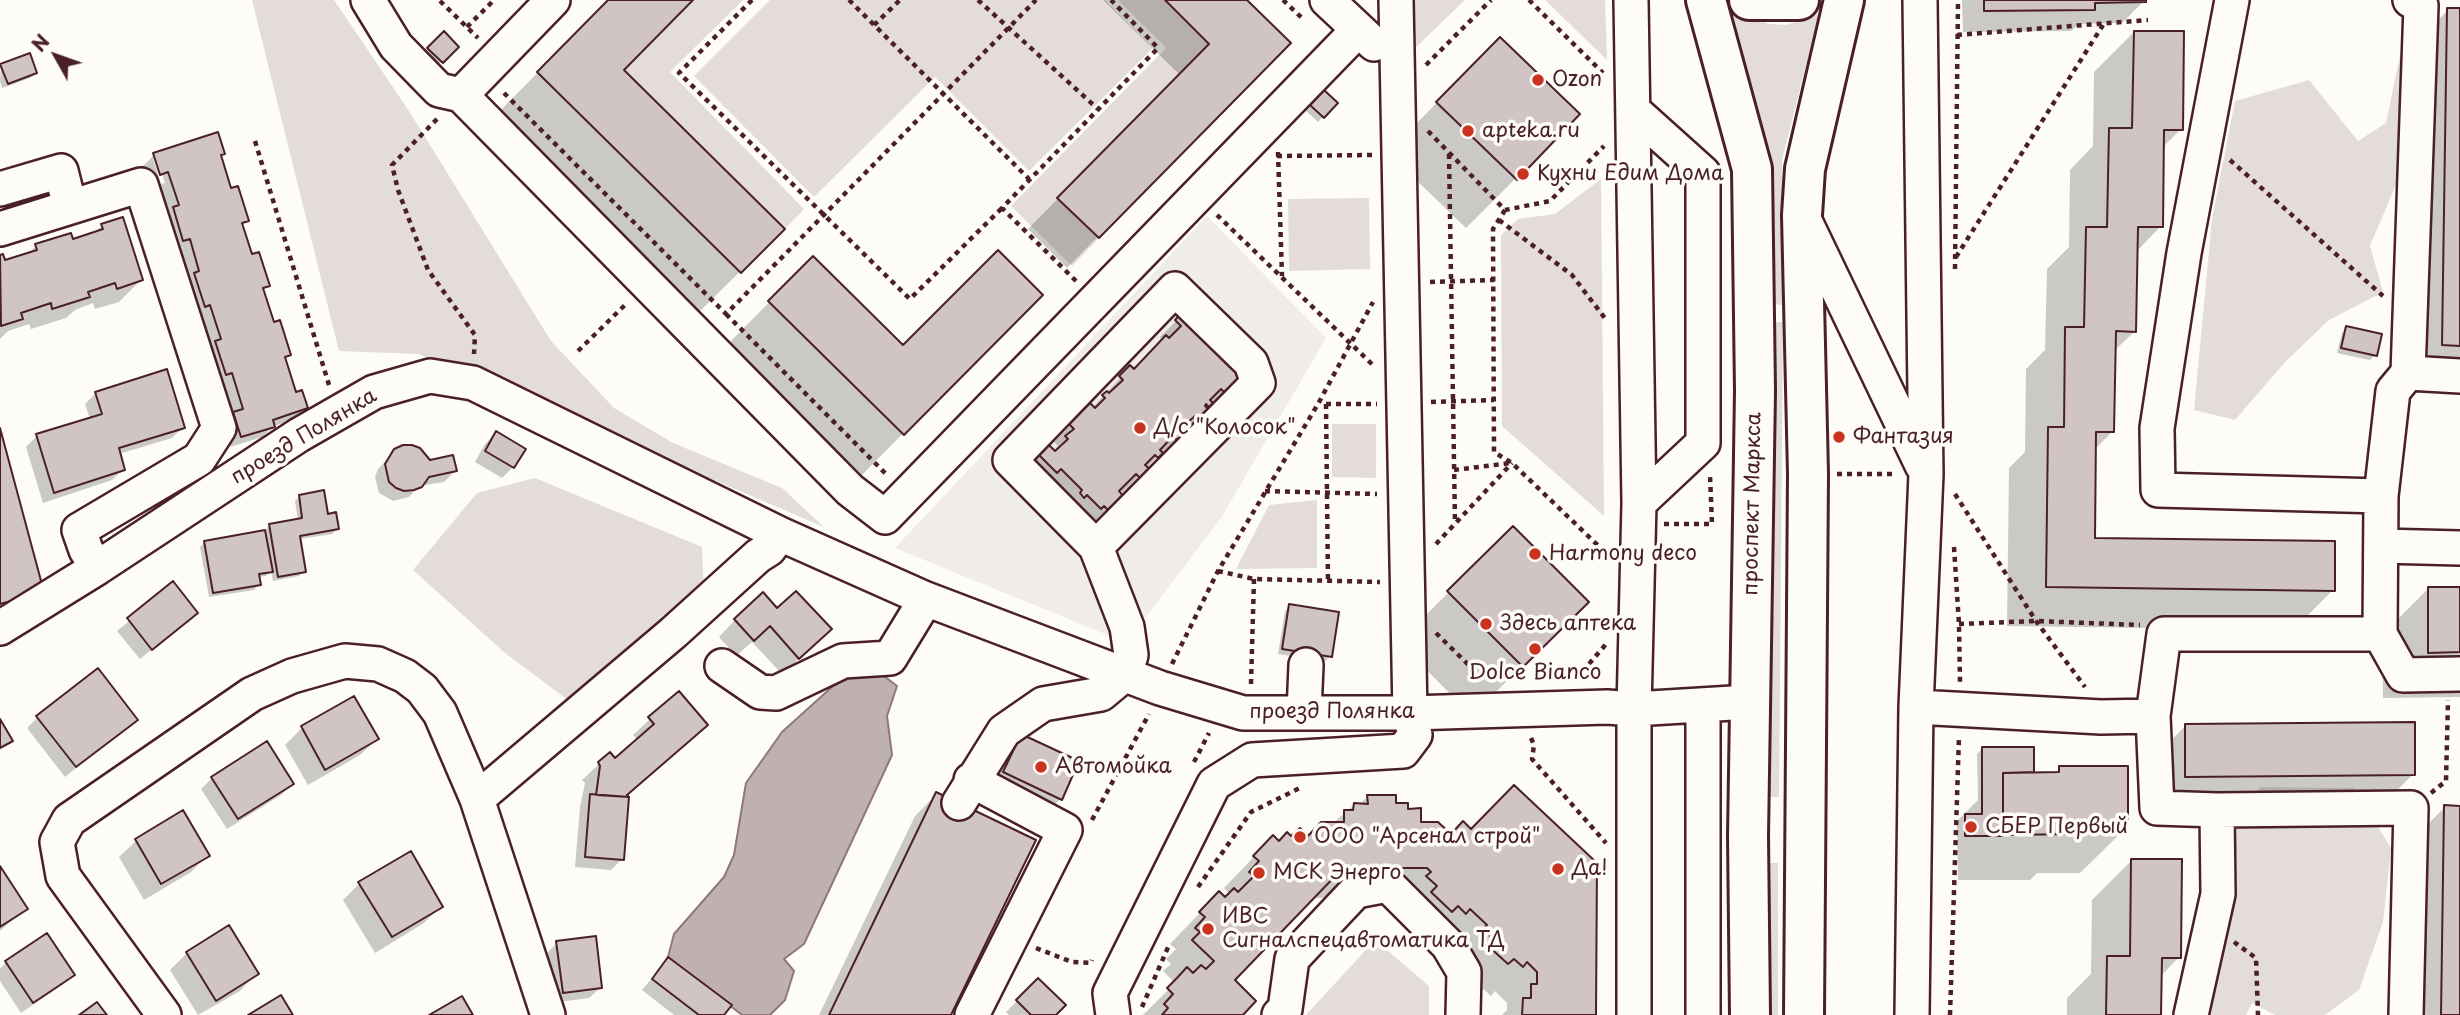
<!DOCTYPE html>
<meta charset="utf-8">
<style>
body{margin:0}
#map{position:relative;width:2460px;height:1015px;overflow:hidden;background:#fdfcf7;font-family:"Playpen Sans",sans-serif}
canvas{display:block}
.north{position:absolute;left:21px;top:21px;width:70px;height:70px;-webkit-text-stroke:5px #fdfcf7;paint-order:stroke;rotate:310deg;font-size:19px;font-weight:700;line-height:28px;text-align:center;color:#4a1f2b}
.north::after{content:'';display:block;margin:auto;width:24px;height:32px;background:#4a1f2b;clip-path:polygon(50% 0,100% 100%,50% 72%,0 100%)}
</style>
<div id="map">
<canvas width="2460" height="1015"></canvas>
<div class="north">N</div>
</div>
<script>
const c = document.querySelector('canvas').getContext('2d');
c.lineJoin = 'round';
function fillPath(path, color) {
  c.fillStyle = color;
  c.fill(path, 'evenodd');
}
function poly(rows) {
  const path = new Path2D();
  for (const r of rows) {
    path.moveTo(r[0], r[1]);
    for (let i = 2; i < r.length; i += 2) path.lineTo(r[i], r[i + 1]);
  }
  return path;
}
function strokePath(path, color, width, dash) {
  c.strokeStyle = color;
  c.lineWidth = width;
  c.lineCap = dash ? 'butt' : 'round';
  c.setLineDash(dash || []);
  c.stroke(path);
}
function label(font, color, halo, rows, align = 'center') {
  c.font = font + ' "Playpen Sans",sans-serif';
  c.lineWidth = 7;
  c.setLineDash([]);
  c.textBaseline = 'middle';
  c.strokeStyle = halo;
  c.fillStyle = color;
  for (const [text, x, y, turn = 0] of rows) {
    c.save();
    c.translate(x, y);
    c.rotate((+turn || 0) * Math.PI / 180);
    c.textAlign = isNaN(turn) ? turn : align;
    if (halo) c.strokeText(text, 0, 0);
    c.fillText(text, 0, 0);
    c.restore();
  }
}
fillPath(poly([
 [1207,216,1326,338,1221,518,1147,616,1110,636,895,548]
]), '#f0ece8');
fillPath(poly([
 [252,0,334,0,409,111,551,341,614,408,673,443,782,488,824,527,419,354,339,351],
 [693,0,743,0,670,72,804,209,785,229,624,70],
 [770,0,1105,0,1153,48,1029,171,935,77,814,197,694,76],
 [1118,0,1165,0,1209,44,1058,197,1099,238,1072,266,1011,206,1166,48],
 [1409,0,1465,0,1411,52],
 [1545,0,1605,0,1607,60],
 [1728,7,1769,24,1786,25,1819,14,1782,160,1782,305,1773,304,1768,160],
 [2400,55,2434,57,2397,182,2370,246,2383,292,2329,320,2285,362,2235,420,2194,410,2212,219,2235,101,2309,80,2358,141,2386,123],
 [1601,179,1604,516,1502,426,1501,235,1518,219,1555,214],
 [1369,198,1370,269,1289,271,1288,199],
 [1773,322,1783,322,1779,797,1770,797],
 [1332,424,1376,424,1376,478,1332,477],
 [535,478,702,547,704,591,572,703,505,653,413,570,477,493],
 [1317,500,1317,568,1236,569,1269,505],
 [2261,787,2354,788,2391,848,2383,922,2359,990,2325,1015,2275,1015,2252,1003,2246,1015,2205,1015,2227,824],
 [1761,863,1778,863,1778,1015,1761,1015],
 [1375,940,1429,986,1429,1015,1306,1015]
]), '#e3dcda');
const water = poly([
 [857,673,884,676,897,686,887,716,892,755,804,944,784,959,794,971,785,1000,770,1015,742,1015,668,957,674,934,724,877,734,855,746,783,782,732,833,686,857,673]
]);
fillPath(water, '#c0b1b1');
strokePath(water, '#91777b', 2);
fillPath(poly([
 [609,0,691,0,622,70,783,229,693,318,492,119],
 [1103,0,1245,0,1289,43,1067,268,1028,229,1180,75],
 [1962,0,2144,0,2144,1,2122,23,2079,24,2071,31,1963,32],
 [2448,10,2460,10,2460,374,2412,375,2417,41],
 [2134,32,2181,129,2162,148,2161,226,2136,252,2135,331,2113,352,2112,432,2094,450,2093,540,2333,590,2293,630,2007,626,2009,468,2025,452,2026,369,2045,350,2047,269,2069,247,2070,170,2093,146,2094,72],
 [444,34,457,47,436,67,424,54],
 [1,65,35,73,30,78,2,88,0,81],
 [1450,89,1516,178,1466,228,1388,153],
 [1324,92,1335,103,1318,122,1306,111],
 [223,154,220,157,230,190,247,220,241,225,251,256,268,286,262,291,273,325,289,354,284,359,295,394,306,408,295,419,274,426,262,437,230,447,143,166,154,155],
 [153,159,157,159,165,183,161,184],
 [102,226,141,280,119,302,95,309,93,303,75,310,66,318,31,329,29,324,8,331,0,339,0,257,2,257,4,263,26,255,36,246,71,241,93,234],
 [813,258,903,347,1040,295,857,480,724,348],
 [1185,312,1238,379,1188,428,1170,454,1166,451,1160,456,1159,455,1091,525,1024,473,1049,447,1053,451,1058,446,1054,442,1090,406,1092,408,1130,368,1134,371,1163,341,1160,337],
 [2347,328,2375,355,2370,360,2337,353,2342,333],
 [96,393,183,427,172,438,119,454,123,469,112,480,43,503,26,447,37,436,90,419,85,404],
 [496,433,524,449,513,467,502,478,475,462,485,444],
 [395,451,455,471,444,482,419,486,409,497,393,501,379,493,375,477,378,469],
 [300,496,326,516,337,529,332,534,299,539,304,571,299,576,273,581,271,570,266,576,258,577,259,584,254,590,209,597,200,547,205,542,265,531,270,525,298,520,295,501],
 [1513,528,1586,602,1472,716,1399,642],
 [173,584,185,623,140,659,117,631],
 [2460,588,2460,697,2383,698,2382,635,2428,589],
 [1290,606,1330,656,1325,661,1278,654,1285,611],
 [777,610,813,646,782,674,752,642,736,656,719,637,735,620],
 [678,693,625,796,622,859,611,870,575,867,580,807,585,783,582,780,599,764,615,760,638,740,633,735],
 [354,698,377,739,360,755,308,785,285,745,302,728],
 [38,717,136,719,65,777,27,728],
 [2185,726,2413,774,2383,805,2155,807,2155,757],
 [1022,736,1060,799,1049,810,993,784,1011,747],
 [2032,748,2032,774,2054,774,2060,768,2127,827,2080,873,2037,873,2030,880,1958,880,1957,821,1978,800,1977,754,1982,749],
 [212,778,292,784,281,795,227,829,201,789],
 [937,794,949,1015,819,1015,915,816],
 [1368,796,1407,810,1594,1015,1502,1015,1507,1010,1507,1003,1495,991,1491,996,1482,988,1477,994,1426,935,1420,941,1402,923,1407,917,1396,898,1312,898,1232,980,1240,1015,1143,1015,1175,983,1163,971,1171,964,1166,959,1176,949,1170,944,1219,893,1225,898,1229,893,1224,888,1273,837,1279,843,1291,838,1308,838,1332,824,1354,805,1359,805],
 [2445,807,2460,807,2460,1015,2412,1015,2414,838],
 [183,813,208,855,191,872,144,900,119,857,136,841],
 [2132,860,2179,957,2160,977,2160,1015,2067,1015,2067,998,2091,974,2092,900],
 [0,869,25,908,0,931],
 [360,883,441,906,424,923,375,953,343,900],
 [557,943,601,987,589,998,552,1003,546,954],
 [187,953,256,974,240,991,198,1015,170,970],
 [668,959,722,1015,674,1015,642,990],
 [6,962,73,974,62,985,21,1013,0,981,0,969],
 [1038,980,1053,1015,1009,1015,1006,1012]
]), '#0003');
const building = poly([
 [608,0,693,0,624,70,785,229,741,273,537,72,608,0],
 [1165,0,1247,0,1291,43,1099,238,1057,198,1209,44,1165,0],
 [1984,0,2146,0,2146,2,2095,3,2095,10,1984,11,1984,0],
 [2447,8,2460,8,2460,346,2442,345,2447,8],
 [444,31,459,47,443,63,427,48,444,31],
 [2134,31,2184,31,2183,130,2164,130,2163,227,2138,227,2136,332,2116,331,2114,432,2096,432,2095,538,2335,541,2335,591,2046,587,2048,427,2064,427,2065,327,2084,327,2086,227,2107,227,2109,128,2132,128,2134,31],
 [1500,37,1580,114,1517,180,1436,102,1500,37],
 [30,53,37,73,8,84,0,64,30,53],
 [1324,90,1338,103,1324,118,1310,105,1324,90],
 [218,132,225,154,221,155,231,188,238,186,249,221,242,223,252,254,259,252,270,286,263,288,274,322,280,320,291,355,285,357,296,392,302,390,308,408,273,420,275,427,241,437,233,412,243,409,232,373,226,375,215,341,221,339,210,305,205,307,194,273,199,271,190,239,183,241,173,207,179,205,168,172,160,175,153,153,218,132],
 [123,217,143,280,117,289,115,283,88,292,90,297,52,309,51,303,21,313,23,319,1,326,0,255,3,254,5,260,37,250,35,244,71,233,73,239,103,229,101,224,123,217],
 [998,250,1043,295,904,435,768,301,813,256,903,345,998,250],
 [1185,309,1238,372,1236,374,1240,379,1226,394,1221,389,1210,400,1213,403,1209,407,1206,404,1205,406,1209,410,1199,420,1195,416,1186,424,1195,432,1178,441,1173,436,1160,450,1163,453,1158,458,1155,455,1145,465,1150,469,1140,478,1136,474,1119,491,1123,496,1108,510,1104,506,1101,509,1087,495,1084,498,1080,493,1082,490,1061,469,1057,473,1039,455,1049,445,1055,451,1068,439,1065,436,1074,429,1069,424,1090,403,1095,408,1105,398,1102,395,1107,391,1109,393,1123,380,1119,376,1130,365,1134,369,1166,335,1169,338,1181,326,1175,320,1185,309],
 [2346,326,2382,334,2377,356,2341,348,2346,326],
 [167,369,185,428,119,448,125,470,54,493,36,434,102,414,95,392,167,369],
 [0,428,44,592,0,604,0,428],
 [496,431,526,449,514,468,485,451,496,431],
 [403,445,412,445,420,448,430,460,453,455,457,471,429,477,422,487,414,490,404,491,396,488,389,482,385,464,394,449,403,445],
 [324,490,328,514,336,512,339,529,300,536,306,572,278,577,269,524,302,518,299,495,324,490],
 [1513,526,1589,602,1523,667,1447,591,1513,526],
 [265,530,273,572,259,574,261,585,213,593,204,541,265,530],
 [173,581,198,613,152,650,127,618,173,581],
 [2428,587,2460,587,2460,652,2428,653,2428,587],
 [796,591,832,629,799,659,770,626,754,641,734,619,763,592,777,608,796,591],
 [1289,604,1339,612,1332,657,1282,649,1289,604],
 [98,668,138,720,76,767,36,716,98,668],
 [679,691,708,725,627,795,629,797,596,795,600,766,598,762,610,752,615,758,654,724,648,717,679,691],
 [354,696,379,739,325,770,301,726,354,696],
 [0,719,13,741,0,748,0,719],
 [2415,722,2415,775,2185,777,2185,724,2415,722],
 [1021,734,1079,761,1062,800,1003,772,1021,734],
 [267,741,294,784,238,819,211,777,267,741],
 [1982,747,2034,747,2034,772,2003,773,2003,836,1965,836,1965,814,1982,814,1982,747],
 [2059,766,2128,766,2128,828,2078,828,2078,834,2003,835,2003,773,2059,772,2059,766],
 [1514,785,1597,863,1596,1015,1522,1015,1523,998,1531,998,1531,984,1537,984,1537,972,1527,962,1523,967,1514,959,1508,964,1487,945,1493,939,1483,929,1487,925,1470,909,1466,914,1458,906,1452,912,1431,892,1437,886,1426,876,1431,872,1427,868,1343,868,1235,980,1256,1001,1243,1015,1162,1015,1168,1008,1164,1004,1173,994,1167,988,1177,978,1187,967,1193,973,1201,965,1206,969,1214,961,1192,940,1200,932,1195,928,1205,917,1199,912,1219,891,1225,897,1234,888,1238,892,1254,876,1249,872,1259,861,1253,856,1273,835,1279,841,1287,832,1291,836,1300,828,1308,836,1321,822,1344,822,1344,810,1353,810,1354,803,1368,804,1367,795,1396,795,1396,803,1408,803,1408,809,1421,808,1421,822,1438,822,1451,834,1463,821,1471,829,1514,785],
 [936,792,1036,840,951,1015,829,1015,936,792],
 [590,794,629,797,624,860,585,857,590,794],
 [2444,805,2460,806,2460,1015,2441,1015,2444,805],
 [183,810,210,856,161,884,135,839,183,810],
 [411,851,443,907,392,937,358,882,411,851],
 [2131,859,2182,859,2181,958,2162,958,2161,1015,2106,1015,2107,956,2130,956,2131,859],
 [0,866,28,909,0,927,0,866],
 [229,925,259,974,216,1001,186,952,229,925],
 [47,933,75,975,33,1003,5,961,47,933],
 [596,936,602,988,563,993,556,941,596,936],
 [668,957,732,1005,724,1015,699,1015,652,979,668,957],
 [1038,978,1066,1005,1056,1015,1031,1015,1016,1000,1038,978],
 [281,995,293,1015,248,1015,281,995],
 [462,996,473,1015,429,1015,462,996],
 [97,1002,107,1015,79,1015,97,1002]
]);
fillPath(building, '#d0c5c4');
strokePath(building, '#4a1f2b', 2);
const minor = poly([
 [368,0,396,46,439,90,461,95,850,490,885,517,1358,30],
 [1327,0,1374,44],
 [1631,0,1639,503,1634,709,1634,1015],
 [2232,0,2184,253,2157,428,2158,490,2381,496],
 [461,95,553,0],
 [1634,111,1703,173,1703,443,1639,503],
 [0,189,61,171,70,207],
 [1803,217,1922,465],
 [0,229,141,185,219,428,199,459,79,530,86,550,97,568],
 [2408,373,2460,376],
 [2381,546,2460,548],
 [0,628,97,568,299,435,374,392,430,376,473,383,780,534,926,599,1160,688,1243,713,1410,713,1607,707,1634,709,1749,702],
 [2380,634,2381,496,2393,391,2408,373,2421,6,2410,0],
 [722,666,760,692,776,693,843,661,890,658,926,599],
 [1916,707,2101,717,2153,716,2157,808,2217,810],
 [1304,713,1306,665],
 [2153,716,2164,634,2380,634,2403,675,2460,674],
 [971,780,1065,830,972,1015],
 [477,799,673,633,758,556,769,549,780,534],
 [959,803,1004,731,1043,704,1101,694,1125,674,1131,655,1127,627,1096,547,1258,383,1251,363,1175,289,1010,460,1096,547],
 [164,1015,63,876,57,842,69,820,252,694,292,676,345,661,378,664,405,676,422,689,440,713,477,799,548,1015],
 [1113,1015,1110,993,1214,784,1252,760,1403,751,1415,735,1410,713,1396,0],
 [1279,1015,1285,1009,1292,959,1356,891,1388,885,1448,945,1464,972,1463,1015],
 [1703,1015,1703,705],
 [1912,1015,1916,707,1926,474,1920,0],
 [2191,1015,2218,894,2217,810,2411,808,2406,1015]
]);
const major = poly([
 [1706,0,1752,169,1755,391,1748,836,1750,1015],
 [1749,0,1799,0],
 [1804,1015,1808,474,1802,215,1805,169,1844,0]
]);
strokePath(minor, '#4a1f2b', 38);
strokePath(major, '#4a1f2b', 44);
strokePath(poly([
 [752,0,679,73,910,299,1002,208],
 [849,0,1029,179],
 [978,0,1098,109],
 [1283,0,1304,20],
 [1529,0,1603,73],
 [440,1,478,38],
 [874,25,900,0],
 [467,27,494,0],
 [1957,35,2148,20],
 [1426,65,1491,0],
 [504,93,726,314,1036,0],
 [437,119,392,165,398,190,428,270,475,335,474,354],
 [1428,131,1505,210,1550,201,1604,146],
 [255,141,329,385],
 [1278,152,1282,276],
 [1449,154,1455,523],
 [1277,156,1373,155],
 [2230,160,2383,296],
 [1505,210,1493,229,1494,452,1512,463,1609,556],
 [1217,215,1375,367],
 [1499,220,1572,275,1607,321],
 [1956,257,2103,25],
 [1955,269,1958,0],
 [1076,281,1002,208,1158,48,1111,0],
 [1430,282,1494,280],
 [726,314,887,475],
 [578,351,628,302],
 [1431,402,1494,400],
 [1326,404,1328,582],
 [1326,404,1377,404],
 [1454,470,1511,463],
 [1837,474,1895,474],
 [1265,491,1377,494],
 [1955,494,2036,621,2085,687],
 [1664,524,1712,524,1710,475],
 [1436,544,1512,463],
 [1954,547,1959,624,1960,682],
 [1218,571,1254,579,1380,582],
 [1959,624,2036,621,2140,625],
 [1436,633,1485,681],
 [1172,664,1218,571,1318,404,1373,302],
 [1576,679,1607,643],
 [1251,684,1254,579],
 [1531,738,1534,745,1532,759,1606,843],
 [1194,762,1209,733],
 [2431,793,2446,781,2448,700],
 [1092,820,1149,714],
 [1198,887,1251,812,1302,787],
 [2234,942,2256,958,2258,1015],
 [1036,948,1072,962,1091,963,1092,960],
 [1142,1007,1169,945],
 [1950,1015,1959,736]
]), '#4a1f2b', 4.5, [5, 5]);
strokePath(minor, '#fdfcf7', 33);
strokePath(major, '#fdfcf7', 38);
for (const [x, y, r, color] of [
 [1538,80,7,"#c8321e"],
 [1468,131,7,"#c8321e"],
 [1523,174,7,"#c8321e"],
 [1140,428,7,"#c8321e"],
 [1839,437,7,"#c8321e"],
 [1535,554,7,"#c8321e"],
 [1486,624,7,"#c8321e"],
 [1535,649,7,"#c8321e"],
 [1041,767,7,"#c8321e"],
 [1971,827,7,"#c8321e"],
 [1300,837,7,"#c8321e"],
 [1558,869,7,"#c8321e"],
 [1259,873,7,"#c8321e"],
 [1208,929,7,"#c8321e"]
]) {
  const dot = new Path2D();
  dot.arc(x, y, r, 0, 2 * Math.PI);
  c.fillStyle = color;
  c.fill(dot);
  strokePath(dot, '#fdfcf7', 2.5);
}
label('21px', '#4a1f2b', '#fdfcf7', [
 ["Ozon",1552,80],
 ["apteka.ru",1482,131],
 ["Кухни Едим Дома",1537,174],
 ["Д/с \"Колосок\"",1154,428],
 ["Фантазия",1853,437],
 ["Harmony deco",1549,554],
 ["Здесь аптека",1500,624],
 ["Dolce Bianco",1535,673,"center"],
 ["Автомойка",1055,767],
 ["СБЕР Первый",1985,827],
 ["ООО \"Арсенал строй\"",1314,837],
 ["Да!",1572,869],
 ["МСК Энерго",1273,873],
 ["ИВС",1222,917],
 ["Сигналспецавтоматика ТД",1222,941]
], 'left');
label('21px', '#4a1f2b', '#fdfcf7', [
 ["проезд Полянка",304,437,-31],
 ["проспект Маркса",1753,504,-89],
 ["проезд Полянка",1332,712]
]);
</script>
